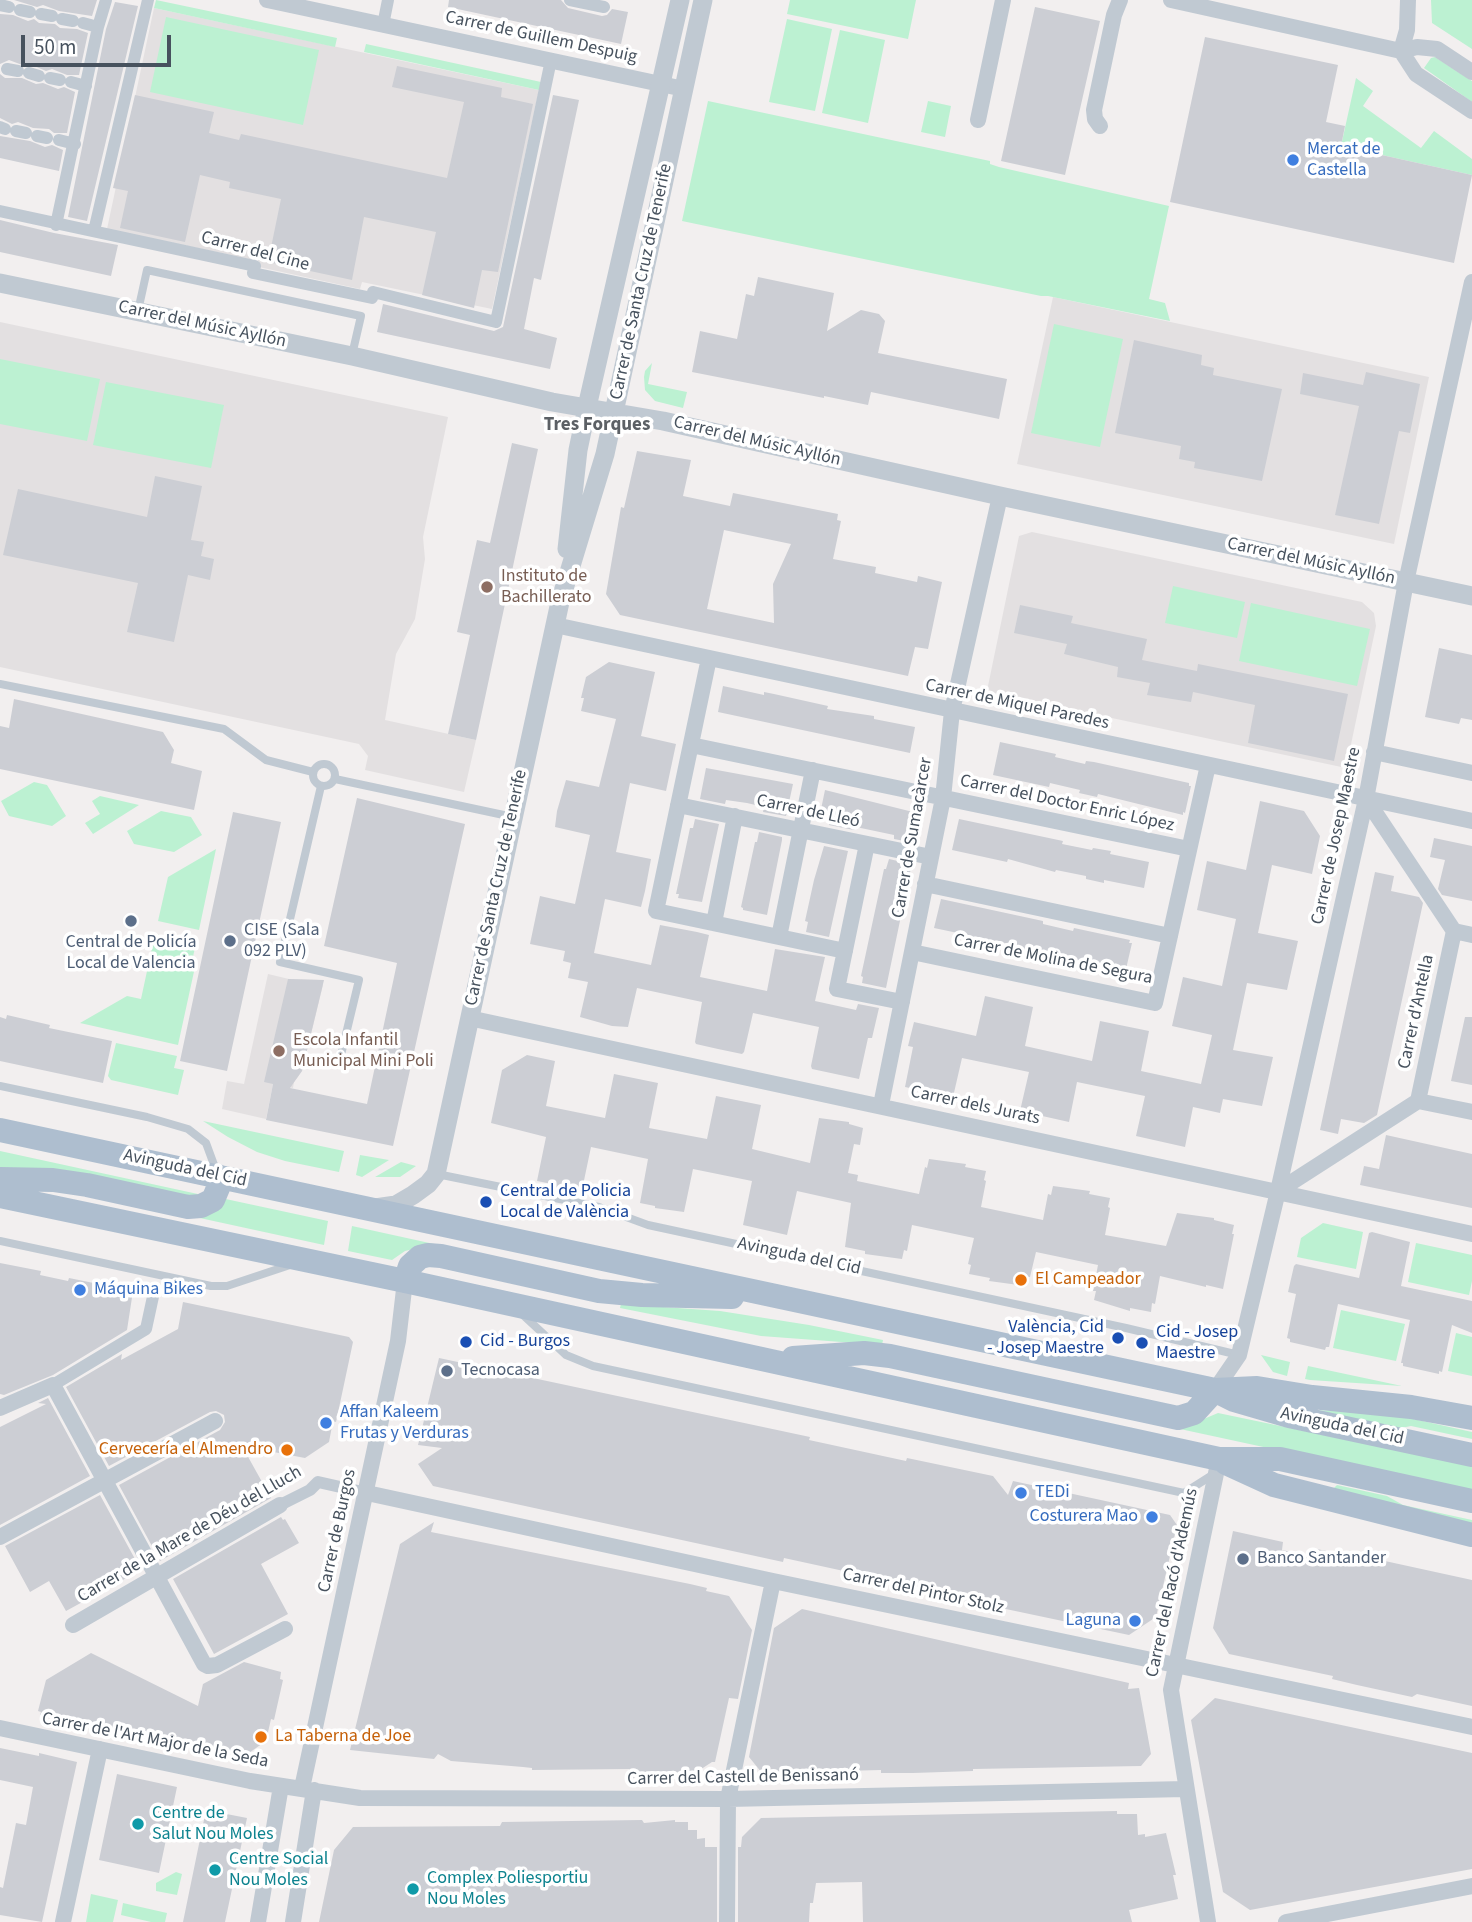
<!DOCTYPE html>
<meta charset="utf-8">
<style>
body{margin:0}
#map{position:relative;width:1472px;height:1922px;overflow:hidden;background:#f2efef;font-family:"Source Sans 3",sans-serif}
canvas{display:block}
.scale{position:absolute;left:21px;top:35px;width:150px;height:32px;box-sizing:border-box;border:4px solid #47525e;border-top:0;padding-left:9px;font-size:21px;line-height:24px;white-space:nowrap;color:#47525e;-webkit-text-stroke:5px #fff;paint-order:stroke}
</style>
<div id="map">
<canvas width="1472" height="1922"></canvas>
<div class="scale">50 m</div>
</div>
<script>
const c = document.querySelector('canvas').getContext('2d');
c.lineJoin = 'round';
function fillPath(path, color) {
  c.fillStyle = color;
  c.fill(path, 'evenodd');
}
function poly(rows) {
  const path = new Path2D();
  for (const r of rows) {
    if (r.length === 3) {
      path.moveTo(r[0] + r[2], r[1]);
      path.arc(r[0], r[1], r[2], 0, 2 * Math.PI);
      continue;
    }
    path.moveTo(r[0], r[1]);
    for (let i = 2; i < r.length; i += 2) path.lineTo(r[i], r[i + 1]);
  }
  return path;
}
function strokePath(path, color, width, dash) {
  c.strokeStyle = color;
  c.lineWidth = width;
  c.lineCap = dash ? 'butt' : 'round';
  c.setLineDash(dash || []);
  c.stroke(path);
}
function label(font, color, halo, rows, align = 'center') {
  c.font = font + ' "Source Sans 3",sans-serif';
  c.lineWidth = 7;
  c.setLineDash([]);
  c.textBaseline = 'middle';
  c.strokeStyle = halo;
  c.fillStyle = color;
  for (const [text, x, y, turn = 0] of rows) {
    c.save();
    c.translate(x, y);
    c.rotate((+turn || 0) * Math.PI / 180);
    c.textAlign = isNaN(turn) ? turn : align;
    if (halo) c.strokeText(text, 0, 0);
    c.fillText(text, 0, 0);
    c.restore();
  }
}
fillPath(poly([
 [154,8,539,90,492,309,362,282,360,289,259,267,259,261,107,229],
 [1053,297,1429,377,1394,544,1017,464],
 [0,322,448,417,423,537,425,559,415,619,396,654,385,720,476,740,464,792,365,770,368,756,359,744,0,667],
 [1032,532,1362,602,1374,613,1376,626,1346,768,990,692,988,686,1019,536],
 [268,974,289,979,320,980,323,985,302,1071,294,1082,293,1088,273,1084,266,1119,222,1109,227,1081,244,1084]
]), '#e3e0e1');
fillPath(poly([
 [156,0,337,38,335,47,154,8],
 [790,0,916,0,908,39,787,14],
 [1431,0,1472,0,1472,49,1432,23],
 [166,17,319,50,303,125,150,92],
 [787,19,832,29,815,111,769,102],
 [840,30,885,40,868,123,822,113],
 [366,44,541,82,539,90,364,52],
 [1435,57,1472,81,1472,102,1424,68,1431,58],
 [1356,78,1373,91,1363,106,1421,148,1434,131,1472,159,1472,175,1341,146],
 [708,101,990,161,990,164,999,167,1169,206,1149,299,1165,303,1170,321,1048,296,1041,296,682,221],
 [928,101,951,106,945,137,921,132],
 [1054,324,1123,339,1100,447,1031,433],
 [0,359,100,379,87,441,0,424],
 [652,363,648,384,687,392,683,408,655,401,645,390,644,377,645,371],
 [106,382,224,405,211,468,93,445],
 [1173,586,1245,602,1237,638,1165,623],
 [1251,603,1370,629,1357,686,1239,661],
 [34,782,47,785,66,816,52,826,9,816,1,801],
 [100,796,139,805,93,834,85,823,100,814,92,801],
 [161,811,191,817,202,835,174,852,134,844,127,831],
 [216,849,199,930,158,921,168,877],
 [155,934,196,943,191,966,195,967,178,1045,80,1023,127,996,141,999],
 [116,1043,177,1056,174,1068,184,1070,178,1095,111,1080,108,1076],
 [203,1121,344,1151,339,1172,285,1161,257,1152,228,1137],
 [0,1151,207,1196,200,1200,0,1169],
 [360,1155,389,1160,362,1177,356,1175],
 [401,1162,416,1166,400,1177,375,1177],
 [221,1198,328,1221,324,1245,186,1215],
 [1323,1223,1363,1232,1356,1269,1297,1257,1301,1238],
 [352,1226,434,1244,405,1251,392,1260,348,1251],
 [1416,1243,1472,1255,1472,1281,1469,1295,1408,1282],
 [621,1304,720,1311,809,1325,883,1340,882,1345,761,1336,620,1308],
 [1341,1310,1405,1324,1396,1361,1333,1348],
 [1456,1333,1472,1337,1472,1376,1448,1371],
 [1261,1355,1290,1362,1287,1376,1273,1372],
 [1308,1366,1402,1386,1310,1380,1305,1379],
 [1308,1410,1382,1412,1472,1432,1472,1439,1411,1426,1401,1428],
 [1218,1413,1472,1466,1472,1492,1180,1429],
 [1337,1485,1387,1496,1403,1505,1472,1520,1472,1527,1333,1489],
 [176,1872,182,1874,177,1895,156,1891,156,1883],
 [91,1894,118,1900,113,1922,86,1922],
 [123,1903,167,1913,165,1922,151,1922,121,1915]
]), '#bcf1d2');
fillPath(poly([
 [14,0,97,0,92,16,59,11,43,5,37,7],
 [449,0,561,0,568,8,602,16,607,15,612,9,628,12,621,44,448,7],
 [115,2,138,6,87,221,68,217,106,29],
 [1035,7,1100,21,1065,175,1001,161],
 [0,14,13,15,28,21,34,19,39,23,55,24,60,28,77,29,88,33,79,75,67,75,52,69,46,71,32,65,25,66,9,60,0,64],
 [1205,37,1338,65,1326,122,1345,126,1341,146,1472,175,1454,263,1170,202],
 [397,66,502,88,501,97,533,104,498,272,482,270,474,308,422,295,436,232,364,217,352,280,268,262,281,199,229,188,230,182,200,175,185,242,120,228,128,191,113,188,135,95,214,112,209,133,239,140,241,134,447,178,464,102,392,87],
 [0,74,5,78,22,78,36,84,43,83,58,89,64,87,75,92,67,133,54,133,49,129,33,128,18,122,12,124,0,118],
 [553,95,579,100,541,280,534,278,524,329,557,338,550,369,377,332,383,304,494,331,503,327],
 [0,136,30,141,45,147,52,145,63,150,59,171,0,158],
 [0,220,54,233,118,245,111,276,0,252],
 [758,277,834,293,827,331,861,310,879,314,885,321,878,353,1007,379,999,419,871,392,868,405,824,396,824,398,692,372,700,331,737,339,746,294,754,296],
 [1134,340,1202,355,1201,365,1214,368,1213,375,1282,389,1262,481,1194,468,1195,462,1179,459,1181,446,1115,433],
 [1366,372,1420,384,1410,433,1399,431,1379,524,1335,515,1359,406,1300,394,1303,373,1363,385],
 [512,443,538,449,476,740,448,734,470,635,457,632,477,540,490,543],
 [637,451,691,460,683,496,730,506,733,493,838,514,837,520,841,521,833,559,876,567,875,573,917,582,918,576,942,582,928,649,915,647,908,676,620,615,606,594,621,507,624,508],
 [724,530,791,544,773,584,774,623,707,609],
 [155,476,202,486,191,540,204,542,201,556,214,559,210,580,188,575,174,642,127,632,138,583,3,555,18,489,147,517],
 [1020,605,1073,616,1071,623,1147,639,1142,660,1197,671,1198,664,1348,694,1334,761,1248,743,1255,705,1193,692,1191,702,1147,695,1150,683,1117,677,1118,667,1064,654,1067,644,1014,633],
 [1439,648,1472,655,1472,720,1461,718,1459,724,1425,717],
 [609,662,655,672,641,736,676,744,666,791,630,783,616,852,651,859,645,891,641,907,605,899,594,953,651,965,660,925,697,932,709,935,700,977,767,991,775,949,825,957,815,1001,856,1010,858,1004,879,1008,872,1038,868,1038,859,1079,812,1069,811,1066,819,1027,753,1013,744,1052,742,1054,718,1049,696,1044,695,1042,702,1002,637,988,628,1027,612,1026,580,1017,588,982,568,978,571,963,563,961,565,951,530,944,540,896,575,904,590,835,555,827,557,811,566,780,599,787,616,719,581,711,584,698,581,698,586,677],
 [723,686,764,695,764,692,774,694,828,706,827,709,874,716,874,719,915,727,910,753,718,712],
 [14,699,163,732,174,750,171,763,202,771,194,810,0,769,0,726,9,728],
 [1000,742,1056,754,1055,757,1085,764,1086,761,1094,762,1189,783,1189,786,1191,786,1185,813,1183,812,1183,815,1098,794,1097,797,1079,793,1080,790,1050,783,1049,787,993,775],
 [706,768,793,784,786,816,763,812,764,807,747,803,726,800,725,804,700,799],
 [825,790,921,814,915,843,894,839,894,835,856,827,854,830,829,825,830,821,819,819],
 [357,798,465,824,393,1146,266,1120,273,1084,264,1082,288,979,324,980,302,1071,290,1088,367,1104,397,963,324,946],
 [1260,801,1304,811,1320,836,1312,874,1272,865,1258,933,1298,941,1287,990,1247,983,1233,1050,1273,1057,1262,1106,1223,1099,1220,1113,1193,1107,1185,1147,1136,1136,1145,1096,1077,1082,1069,1122,1020,1111,1029,1072,962,1058,953,1097,905,1087,913,1047,908,1046,914,1022,976,1036,985,996,1033,1007,1025,1046,1092,1061,1100,1021,1149,1031,1141,1071,1201,1084,1212,1035,1172,1026,1183,977,1222,986,1236,919,1197,910,1207,861,1246,870],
 [233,812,281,822,227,1071,180,1061],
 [695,819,719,824,702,902,678,898,679,894,676,894,690,828,693,828],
 [959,819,1063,841,1062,844,1092,850,1093,848,1111,851,1110,854,1149,862,1144,888,1104,880,1104,883,1086,879,1086,876,1056,870,1055,872,1008,859,1007,862,952,850],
 [759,832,782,837,782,840,767,915,743,910,743,908,741,907,755,842,757,842],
 [1434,838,1472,846,1472,901,1442,895,1438,889,1445,860,1430,857],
 [824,846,848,851,829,937,806,932,808,922,805,921,814,880],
 [889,859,911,864,911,868,886,988,862,983,863,977,861,976,884,869,886,869],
 [1375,872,1394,876,1391,891,1419,897,1423,903,1377,1115,1364,1123,1341,1119,1338,1134,1320,1130],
 [941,899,1043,921,1043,924,1073,931,1074,928,1130,940,1129,943,1132,943,1126,969,1085,960,1084,963,1067,960,1067,957,1037,950,1037,953,1019,949,1020,946,990,940,989,943,971,939,972,936,934,928],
 [7,1015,50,1025,49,1028,112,1041,103,1083,0,1061,0,1017,6,1019],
 [1465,1017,1472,1017,1472,1085,1451,1081],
 [527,1055,555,1061,546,1106,605,1118,614,1074,658,1083,649,1128,707,1139,716,1096,761,1105,752,1149,810,1163,819,1118,849,1122,849,1124,863,1128,860,1145,854,1144,848,1173,858,1175,857,1181,919,1194,925,1167,927,1168,929,1159,966,1164,965,1167,986,1171,984,1180,986,1181,981,1207,1043,1220,1048,1194,1051,1195,1053,1186,1090,1191,1089,1194,1110,1198,1108,1207,1110,1208,1105,1235,1166,1246,1177,1213,1214,1218,1214,1220,1234,1225,1232,1234,1234,1234,1223,1289,1206,1285,1206,1287,1160,1276,1155,1304,1152,1303,1151,1312,1130,1308,1130,1311,1094,1300,1096,1291,1093,1291,1098,1265,1036,1252,1030,1277,1028,1277,1026,1286,989,1281,990,1278,969,1274,971,1265,968,1264,974,1238,912,1225,907,1251,904,1250,902,1259,865,1254,865,1251,845,1247,851,1203,797,1191,787,1235,743,1225,752,1181,693,1169,684,1212,655,1208,655,1206,640,1203,648,1159,591,1147,582,1190,551,1187,552,1184,537,1181,546,1137,491,1123,502,1070],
 [1386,1135,1472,1154,1472,1208,1360,1185,1364,1166,1379,1169],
 [1372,1232,1410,1242,1401,1286,1472,1301,1472,1333,1452,1325,1442,1372,1439,1371,1439,1374,1403,1366,1403,1363,1401,1363,1410,1320,1338,1304,1329,1347,1326,1347,1325,1350,1290,1342,1290,1339,1287,1338,1296,1294,1288,1292,1294,1266,1296,1264,1359,1278,1369,1233],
 [0,1263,41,1271,40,1275,68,1281,69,1278,133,1291,127,1330,53,1375,4,1395,0,1394],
 [183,1302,349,1337,353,1342,336,1422,333,1421,329,1442,305,1458,242,1446,271,1498,160,1561,119,1485,220,1430,225,1422,224,1415,216,1411,210,1412,109,1466,66,1387,122,1354,121,1360,178,1329],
 [439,1358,810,1437,809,1440,906,1461,907,1458,993,1476,1008,1495,1013,1481,1170,1515,1177,1525,1156,1617,1129,1635,930,1593,931,1590,784,1558,783,1562,433,1486,418,1464,442,1448,418,1445],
 [48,1398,90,1476,0,1525,0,1427,46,1404,38,1403],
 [100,1495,141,1570,66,1611,49,1581,30,1592,5,1546],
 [281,1517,283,1520,285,1519,299,1543,261,1564,288,1614,214,1654,173,1579],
 [434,1522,431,1532,690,1584,707,1588,706,1591,729,1596,752,1630,738,1699,729,1698,715,1762,712,1762,689,1777,632,1778,632,1775,629,1775,629,1769,532,1770,532,1768,523,1767,451,1761,438,1754,434,1759,350,1750,400,1544],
 [1233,1531,1283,1542,1282,1550,1315,1557,1317,1549,1357,1558,1362,1556,1472,1580,1472,1706,1417,1694,1412,1697,1357,1685,1332,1679,1333,1676,1229,1654,1213,1628],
 [802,1609,1129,1683,1128,1689,1139,1688,1151,1754,1141,1766,973,1769,973,1771,913,1773,881,1773,881,1770,762,1773,749,1757,774,1628],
 [91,1653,198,1706,203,1684,244,1662,281,1672,280,1679,283,1680,274,1720,271,1719,266,1741,246,1755,222,1750,221,1753,40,1715,41,1712,38,1711,46,1680],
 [1215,1698,1472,1753,1472,1869,1250,1910,1223,1892,1191,1720],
 [0,1748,39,1756,39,1753,77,1762,42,1922,0,1915,0,1887,3,1888,16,1823,26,1825,33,1787,0,1780],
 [117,1774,177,1787,159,1873,99,1860],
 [206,1810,247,1818,225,1922,183,1922],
 [1117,1811,1117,1814,1137,1814,1138,1835,1145,1834,1145,1837,1166,1833,1176,1875,1173,1875,1178,1899,1129,1910,1132,1922,863,1922,862,1882,816,1883,813,1903,810,1903,809,1922,738,1922,738,1847,741,1847,742,1837,761,1818],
 [642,1820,644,1823,675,1820,675,1822,688,1822,688,1830,697,1830,697,1839,705,1838,705,1847,717,1847,717,1922,319,1922,334,1850,353,1827,500,1826,502,1822]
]), '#ccced4');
strokePath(poly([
 [138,311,147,270,361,316,352,355],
 [0,684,224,729,266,760,313,772],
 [324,775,11],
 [335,779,513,817],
 [321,786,280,962,359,980,339,1063],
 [0,1086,147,1117,188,1129,206,1143,217,1173],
 [437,1174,599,1207,648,1225,1126,1328,1239,1355],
 [0,1241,211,1286,227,1286,290,1265],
 [522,1314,566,1355,593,1366,1184,1493,1214,1474]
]), '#c0c9d2', 8);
strokePath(poly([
 [570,0,604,7],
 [0,5,9,7],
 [20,10,30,12],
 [41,14,52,16],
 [62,19,73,21],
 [83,23,98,27],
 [383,25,388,0],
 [7,69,18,71],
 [29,73,39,76],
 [50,78,60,80],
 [71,82,86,86],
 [0,127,5,129],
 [16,131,26,133],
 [37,136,47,138],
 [59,140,75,144],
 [0,211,255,266,253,273,372,298,373,292,496,322,551,60],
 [56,225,98,27,106,0],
 [94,231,148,0],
 [53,1385,146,1329,154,1292],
 [280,1505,310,1490,318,1482,367,1493]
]), '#c0c9d2', 12);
strokePath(poly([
 [267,0,684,89],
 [1171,0,1401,51,1417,47,1437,49,1472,72],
 [1401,51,1416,74,1472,111],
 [1401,51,1407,30,1408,0],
 [978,120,1003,0],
 [1100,126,1095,119,1094,110,1114,15,1120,0],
 [555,625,1472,821],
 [709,658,656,911,845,951],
 [691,745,1189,849],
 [1374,752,1472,773],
 [1366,799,1454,931],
 [678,805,931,857],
 [867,844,837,989,902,1002],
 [925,884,1170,936],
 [714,923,735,816],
 [1472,935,1454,931,1418,1101,1472,1112],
 [779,937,813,770],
 [912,952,1155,1003,1208,765],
 [469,1018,1472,1234],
 [881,1105,943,798,952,711,1000,496],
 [1278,1191,1418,1101],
 [1215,1390,1239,1355,1278,1191,1366,799,1406,582,1472,282],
 [0,1408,53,1385,204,1664,208,1666,217,1665,285,1629],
 [367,1493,773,1581,1472,1727],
 [0,1537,215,1421],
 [73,1625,280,1505],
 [0,1728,250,1781,360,1798,728,1799,1185,1789],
 [302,1788,398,1341,405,1281],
 [63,1922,100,1749],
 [258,1922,281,1786],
 [293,1922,314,1790],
 [727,1922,728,1799,773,1581],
 [1208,1922,1171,1690,1219,1459],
 [1286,1922,1472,1886]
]), '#c0c9d2', 16);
strokePath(poly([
 [0,283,352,356,552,402,663,421,1000,496,1472,596],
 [567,549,578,450,587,407,680,0],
 [375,1208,396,1205,413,1195,428,1184,436,1174,560,602,605,454,703,0]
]), '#c0c9d2', 19);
strokePath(poly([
 [0,1130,1215,1390,1257,1388,1312,1397,1411,1407,1472,1418],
 [0,1179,53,1180,87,1185,188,1207,201,1206,213,1200,218,1188,218,1176],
 [0,1196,405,1281,1219,1459,1280,1459,1472,1501],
 [405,1281,410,1266,420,1257,428,1255,441,1256,599,1291,642,1295,732,1297],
 [793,1358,864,1353,890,1356,1178,1418,1194,1413,1215,1390],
 [1222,1394,1234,1400,1289,1416,1472,1455],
 [1226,1463,1274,1485,1472,1535]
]), '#aebecf', 24);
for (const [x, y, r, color] of [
 [1293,160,7,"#3f7fe0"],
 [487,587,7,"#8d6e63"],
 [131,921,7,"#5c6f8a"],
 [230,941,7,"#5c6f8a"],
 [279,1051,7,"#8d6e63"],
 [486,1202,7,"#1a4fb4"],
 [1021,1280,7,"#e8710a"],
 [80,1290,7,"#3f7fe0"],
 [1118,1338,7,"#1a4fb4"],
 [466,1342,7,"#1a4fb4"],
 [1142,1343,7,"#1a4fb4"],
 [447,1371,7,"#5c6f8a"],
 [326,1423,7,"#3f7fe0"],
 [287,1450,7,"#e8710a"],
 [1021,1493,7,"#3f7fe0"],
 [1152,1517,7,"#3f7fe0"],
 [1243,1559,7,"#5c6f8a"],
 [1135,1621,7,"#3f7fe0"],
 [261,1737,7,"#e8710a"],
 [138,1824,7,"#0f9aa8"],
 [215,1870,7,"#0f9aa8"],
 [413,1889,7,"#0f9aa8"]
]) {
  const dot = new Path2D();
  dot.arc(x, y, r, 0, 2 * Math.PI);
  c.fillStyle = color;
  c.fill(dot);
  strokePath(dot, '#fff', 2.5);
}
label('18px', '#47525e', '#fff', [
 ["Carrer de Guillem Despuig",541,38,12],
 ["Carrer del Cine",255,252,15],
 ["Carrer de Santa Cruz de Tenerife",642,282,-78],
 ["Carrer del Músic Ayllón",202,325,12],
 ["Carrer del Músic Ayllón",757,442,13],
 ["Carrer del Músic Ayllón",1311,562,12],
 ["Carrer de Miquel Paredes",1017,705,12],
 ["Carrer del Doctor Enric López",1067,804,12],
 ["Carrer de Lleó",808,812,12],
 ["Carrer de Josep Maestre",1337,836,-78],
 ["Carrer de Sumacàrcer",913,838,-80],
 ["Carrer de Santa Cruz de Tenerife",497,888,-78],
 ["Carrer de Molina de Segura",1053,960,11],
 ["Carrer d'Antella",1417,1012,-78],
 ["Carrer dels Jurats",975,1106,12],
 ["Avinguda del Cid",185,1169,12],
 ["Avinguda del Cid",799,1257,12],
 ["Avinguda del Cid",1342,1427,12],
 ["Carrer de Burgos",338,1531,-78],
 ["Carrer de la Mare de Déu del Lluch",190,1535,-30],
 ["Carrer del Racó d'Ademús",1173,1583,-78],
 ["Carrer del Pintor Stolz",923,1592,12],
 ["Carrer de l'Art Major de la Seda",155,1741,11],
 ["Carrer del Castell de Benissanó",743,1778,-1]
]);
label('18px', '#366cbe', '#fff', [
 ["Mercat de",1307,150],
 ["Castella",1307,171],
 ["Máquina Bikes",94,1290],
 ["Affan Kaleem",340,1413],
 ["Frutas y Verduras",340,1434],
 ["TEDi",1035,1493],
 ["Costurera Mao",1138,1517,"right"],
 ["Laguna",1121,1621,"right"]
], 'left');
label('18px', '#785e54', '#fff', [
 ["Instituto de",501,577],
 ["Bachillerato",501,598],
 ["Escola Infantil",293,1041],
 ["Municipal Mini Poli",293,1062]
], 'left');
label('18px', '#4e5e75', '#fff', [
 ["CISE (Sala",244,931],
 ["092 PLV)",244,952],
 ["Central de Policía",131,943,"center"],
 ["Local de Valencia",131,964,"center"],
 ["Tecnocasa",461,1371],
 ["Banco Santander",1257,1559]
], 'left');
label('18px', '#164399', '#fff', [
 ["Central de Policia",500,1192],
 ["Local de València",500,1213],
 ["València, Cid",1104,1328,"right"],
 ["- Josep Maestre",1104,1349,"right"],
 ["Cid - Josep",1156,1333],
 ["Maestre",1156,1354],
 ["Cid - Burgos",480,1342]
], 'left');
label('18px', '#c56008', '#fff', [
 ["El Campeador",1035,1280],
 ["Cervecería el Almendro",273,1450,"right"],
 ["La Taberna de Joe",275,1737]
], 'left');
label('18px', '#0d838f', '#fff', [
 ["Centre de",152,1814],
 ["Salut Nou Moles",152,1835],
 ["Centre Social",229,1860],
 ["Nou Moles",229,1881],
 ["Complex Poliesportiu",427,1879],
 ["Nou Moles",427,1900]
], 'left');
label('bold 19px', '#5c6065', '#fff', [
 ["Tres Forques",597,426]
]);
</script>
